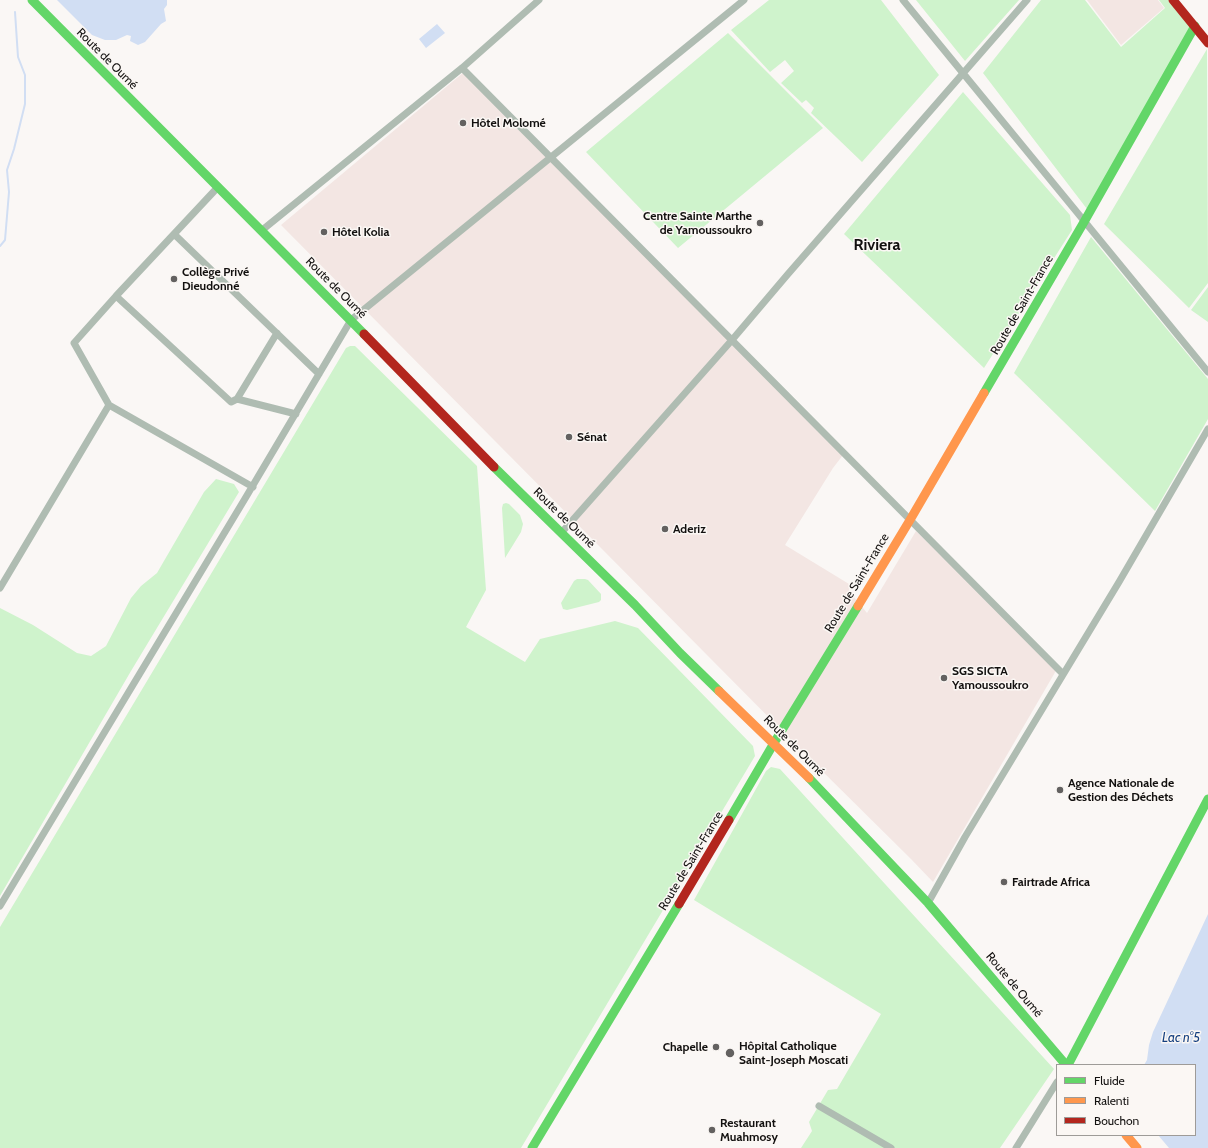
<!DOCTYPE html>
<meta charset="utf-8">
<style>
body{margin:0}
#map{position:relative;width:1208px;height:1148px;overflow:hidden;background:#faf7f5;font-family:Cabin,sans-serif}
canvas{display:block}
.legend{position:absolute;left:1056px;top:1064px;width:140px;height:72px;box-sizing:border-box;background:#fbf7f4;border:1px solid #9e9b98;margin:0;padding:5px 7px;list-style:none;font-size:12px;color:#12100f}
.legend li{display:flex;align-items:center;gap:8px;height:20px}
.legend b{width:20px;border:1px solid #9e9b98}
</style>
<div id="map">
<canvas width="1208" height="1148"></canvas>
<ul class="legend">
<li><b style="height:5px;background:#63d668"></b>Fluide</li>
<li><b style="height:5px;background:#ff974d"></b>Ralenti</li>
<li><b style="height:5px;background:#b3261e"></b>Bouchon</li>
</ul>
</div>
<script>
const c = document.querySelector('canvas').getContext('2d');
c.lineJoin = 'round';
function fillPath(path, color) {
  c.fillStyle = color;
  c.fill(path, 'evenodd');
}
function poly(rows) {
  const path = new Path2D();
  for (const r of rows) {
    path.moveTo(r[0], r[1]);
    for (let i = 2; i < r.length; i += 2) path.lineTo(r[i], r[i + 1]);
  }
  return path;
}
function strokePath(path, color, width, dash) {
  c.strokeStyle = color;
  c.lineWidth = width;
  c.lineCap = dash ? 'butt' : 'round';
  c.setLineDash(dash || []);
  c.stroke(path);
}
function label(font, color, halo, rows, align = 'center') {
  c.font = font + ' Cabin,sans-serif';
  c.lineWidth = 3;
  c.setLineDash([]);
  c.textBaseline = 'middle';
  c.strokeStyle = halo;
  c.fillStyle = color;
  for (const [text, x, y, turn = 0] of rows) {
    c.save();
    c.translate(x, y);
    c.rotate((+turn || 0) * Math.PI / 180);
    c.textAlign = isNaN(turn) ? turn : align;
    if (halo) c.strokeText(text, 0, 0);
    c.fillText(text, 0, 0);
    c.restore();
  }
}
fillPath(poly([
 [1087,0,1158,0,1164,8,1121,45],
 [464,72,843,455,833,468,785,545,849,584,849,591,867,613,916,531,1057,669,933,882,911,859,814,763,281,225]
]), '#f3e6e3');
fillPath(poly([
 [769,0,881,0,939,75,862,162,811,113,814,108,806,100,802,103,781,83,794,71,785,60,770,72,731,30],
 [916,0,1019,0,965,61],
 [1041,0,1085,0,1121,47,1165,8,1159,0,1172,0,1194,26,1087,209,983,73],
 [728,33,823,128,678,248,586,152],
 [1207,49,1208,283,1189,308,1104,224],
 [963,92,1070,215,1072,230,984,368,844,234],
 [1091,237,1208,379,1208,419,1155,511,1014,373],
 [1208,287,1208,322,1191,310],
 [350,346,355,346,477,466,486,590,466,627,525,662,540,639,615,621,638,628,753,746,755,756,521,1148,0,1148,0,927,346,348],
 [216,479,234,484,239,492,131,671,0,896,0,608,33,625,77,653,91,656,106,646,131,598,141,586,157,573,204,492],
 [506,503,509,504,520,515,523,524,521,532,505,558,502,508,503,504],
 [577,579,585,579,588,580,601,594,601,600,599,602,567,610,563,609,561,603,574,581],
 [771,767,780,769,1054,1069,1000,1148,801,1148,812,1131,809,1122,828,1090,837,1089,881,1014,694,900,766,771]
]), '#cff3cc');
fillPath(poly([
 [57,0,167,0,167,5,164,9,166,21,161,24,145,42,138,45,130,41,131,36,127,35,116,40,105,40,92,35],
 [437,24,445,33,426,48,419,39],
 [1208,914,1208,1148,1169,1148,1158,1135,1195,1135,1195,1065,1144,1065,1147,1060,1149,1045,1153,1032]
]), '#d1def3');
strokePath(poly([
 [0,246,5,240,9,192,7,170,14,149,25,104,25,75,18,57,15,12]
]), '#d1def3', 2);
strokePath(poly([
 [903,0,1208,372],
 [462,68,1063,674],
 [218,187,116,296,74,343,109,405,253,487],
 [261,231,462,68,539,0],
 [174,234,319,374],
 [116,296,231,402,237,399,277,333],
 [237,399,296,414],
 [562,532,732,340,788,274,1027,0],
 [0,588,109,405],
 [928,903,965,837,1119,582,1208,429],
 [0,906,246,497,351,320,744,0],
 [819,1106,891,1148],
 [1016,1148,1057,1082]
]), '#afbcb2', 7);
strokePath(poly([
 [32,0,364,334],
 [984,393,1084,222,1195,26],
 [494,467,635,605,680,653,719,691],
 [809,778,928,903,1066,1065],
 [729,820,774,743,858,606],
 [1068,1065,1208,799],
 [532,1148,679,904]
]), '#63d668', 9);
strokePath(poly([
 [858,606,910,520,984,393],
 [719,691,809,778],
 [1126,1135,1137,1148]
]), '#ff974d', 9);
strokePath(poly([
 [1173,0,1208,43],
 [364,334,494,467],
 [679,904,729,820]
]), '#b3261e', 9);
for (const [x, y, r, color] of [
 [463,123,4,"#636160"],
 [760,223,4,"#636160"],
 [324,232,4,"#636160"],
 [174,279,4,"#636160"],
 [569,437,4,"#636160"],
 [665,529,4,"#636160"],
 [944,678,4,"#636160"],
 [1060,790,4,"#636160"],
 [1004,882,4,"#636160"],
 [716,1047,4,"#636160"],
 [730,1053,5,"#636160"],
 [712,1130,4,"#636160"]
]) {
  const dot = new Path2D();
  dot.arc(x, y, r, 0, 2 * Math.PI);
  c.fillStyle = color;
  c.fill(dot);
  strokePath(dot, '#fbf7f4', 1.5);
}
label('12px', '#12100f', '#fbf7f4', [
 ["Route de Oumé",107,59,45],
 ["Route de Oumé",336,288,45],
 ["Route de Saint-France",1022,305,-60],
 ["Route de Oumé",564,518,44],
 ["Route de Saint-France",857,583,-59],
 ["Route de Oumé",794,746,45],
 ["Route de Saint-France",691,861,-59],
 ["Route de Oumé",1014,985,50]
]);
label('bold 12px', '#12100f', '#fbf7f4', [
 ["Hôtel Molomé",471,123],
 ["Centre Sainte Marthe",752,216,"right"],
 ["de Yamoussoukro",752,230,"right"],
 ["Hôtel Kolia",332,232],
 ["Collège Privé",182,272],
 ["Dieudonné",182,286],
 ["Sénat",577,437],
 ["Aderiz",673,529],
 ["SGS SICTA",952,671],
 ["Yamoussoukro",952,685],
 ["Agence Nationale de",1068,783],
 ["Gestion des Déchets",1068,797],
 ["Fairtrade Africa",1012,882],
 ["Hôpital Catholique",739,1046],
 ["Saint-Joseph Moscati",739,1060],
 ["Chapelle",708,1047,"right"],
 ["Restaurant",720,1123],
 ["Muahmosy",720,1137]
], 'left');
label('italic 13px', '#133e7f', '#fbf7f4', [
 ["Lac n°5",1181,1038]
]);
label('bold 16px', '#12100f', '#fbf7f4', [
 ["Riviera",877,245]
]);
</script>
